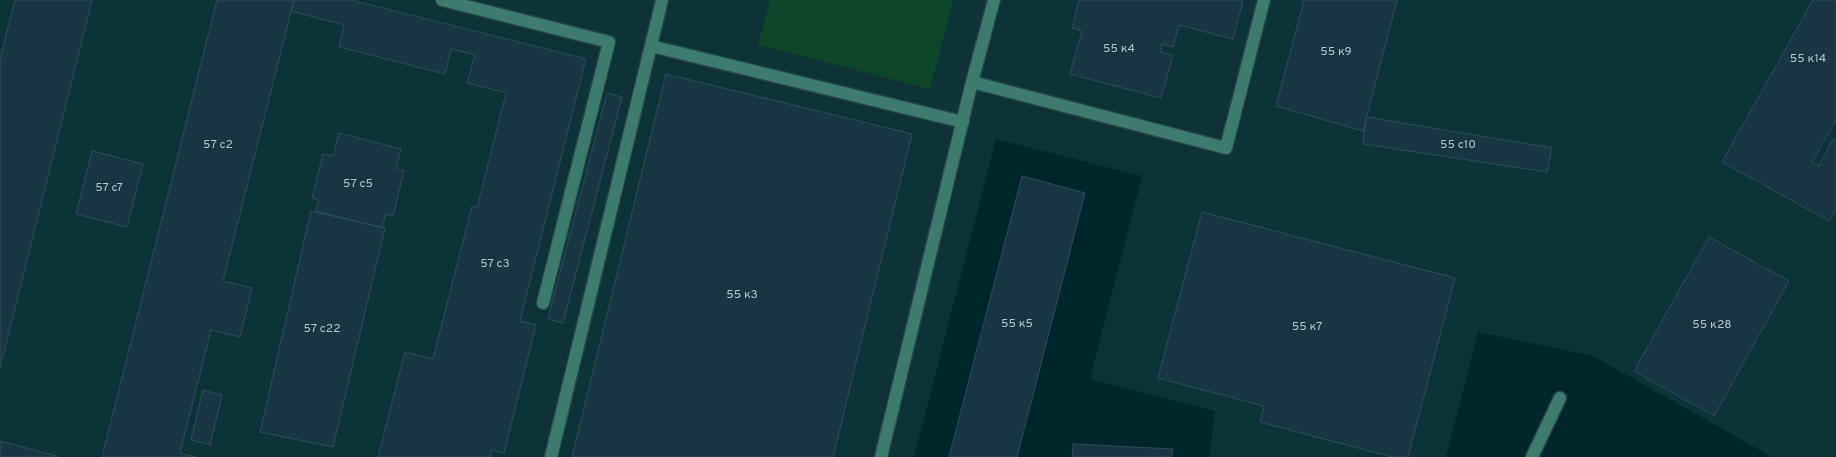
<!DOCTYPE html>
<meta charset="utf-8">
<style>
body{margin:0}
canvas{display:block;background:#01272a}
</style>
<canvas width="1836" height="457"></canvas>
<script>
const c = document.querySelector('canvas').getContext('2d');
c.lineJoin = 'round';
function fillPath(path, color) {
  c.fillStyle = color;
  c.fill(path, 'evenodd');
}
function poly(rows) {
  const path = new Path2D();
  for (const r of rows) {
    path.moveTo(r[0], r[1]);
    for (let i = 2; i < r.length; i += 2) path.lineTo(r[i], r[i + 1]);
  }
  return path;
}
function strokePath(path, color, width, dash) {
  c.strokeStyle = color;
  c.lineWidth = width;
  c.lineCap = dash ? 'butt' : 'round';
  c.setLineDash(dash || []);
  c.stroke(path);
}
function label(font, color, halo, rows, align = 'center') {
  c.font = font + ' Overpass,sans-serif';
  c.lineWidth = 4.5;
  c.setLineDash([]);
  c.textBaseline = 'middle';
  c.strokeStyle = halo;
  c.fillStyle = color;
  for (const [text, x, y, turn = 0] of rows) {
    c.save();
    c.translate(x, y);
    c.rotate((+turn || 0) * Math.PI / 180);
    c.textAlign = isNaN(turn) ? turn : align;
    if (halo) c.strokeText(text, 0, 0);
    c.fillText(text, 0, 0);
    c.restore();
  }
}
fillPath(poly([
 [0,0,1836,0,1836,457,1772,457,1593,356,1478,332,1446,457,1209,457,1215,411,1090,379,1142,176,996,139,914,457,0,457]
]), '#0d3336');
fillPath(poly([
 [770,0,953,0,930,89,758,45]
]), '#0c4528');
const building = poly([
 [15,0,92,0,0,368,0,59,15,0],
 [217,0,294,0,223,281,252,288,240,337,211,330,180,453,196,457,102,457,217,0],
 [294,0,351,0,586,59,520,321,536,325,504,453,492,450,490,457,378,457,405,352,433,359,472,206,477,208,506,93,467,83,475,55,451,49,445,74,339,47,344,25,291,11,294,0],
 [1079,0,1243,0,1233,39,1179,25,1173,47,1162,44,1160,52,1173,55,1161,98,1070,74,1082,31,1072,28,1079,0],
 [1304,0,1397,0,1363,131,1276,106,1304,0],
 [1813,0,1836,0,1836,120,1812,162,1819,166,1833,139,1836,140,1836,209,1829,221,1722,162,1813,0],
 [666,74,912,134,833,457,572,457,666,74],
 [607,93,622,97,563,323,548,319,607,93],
 [1366,117,1552,148,1547,172,1363,144,1366,117],
 [339,133,401,149,396,169,404,171,393,216,386,214,382,228,316,211,319,200,312,198,323,154,333,156,339,133],
 [92,151,143,164,127,227,76,214,92,151],
 [1022,176,1085,193,1017,457,949,457,1022,176],
 [311,211,385,228,333,447,260,432,311,211],
 [1202,212,1455,278,1408,457,1392,457,1260,422,1264,406,1158,378,1202,212],
 [1709,237,1789,281,1714,416,1634,371,1709,237],
 [203,390,222,395,210,445,191,440,203,390],
 [0,441,57,456,57,457,0,457,0,441],
 [1073,444,1173,449,1172,457,1072,457,1073,444]
]);
fillPath(building, '#183541');
strokePath(building, '#2e4c58', 1);
const minor = poly([
 [442,0,609,42,543,303],
 [994,0,972,82,1226,148,1264,0],
 [651,46,963,122],
 [551,457,662,0],
 [881,457,972,82],
 [1532,457,1560,398]
]);
strokePath(minor, '#214447', 15);
strokePath(minor, '#3e7b6f', 12);
label('12px', '#b0c6ca', null, [
 ["55 к4",1119,50],
 ["55 к9",1336,53],
 ["55 к14",1808,60],
 ["57 с2",218,146],
 ["55 с10",1458,146],
 ["57 с5",358,185],
 ["57 с7",109,189],
 ["57 с3",495,265],
 ["55 к3",742,296],
 ["55 к5",1017,325],
 ["55 к28",1712,326],
 ["55 к7",1307,328],
 ["57 с22",322,330]
]);
</script>
